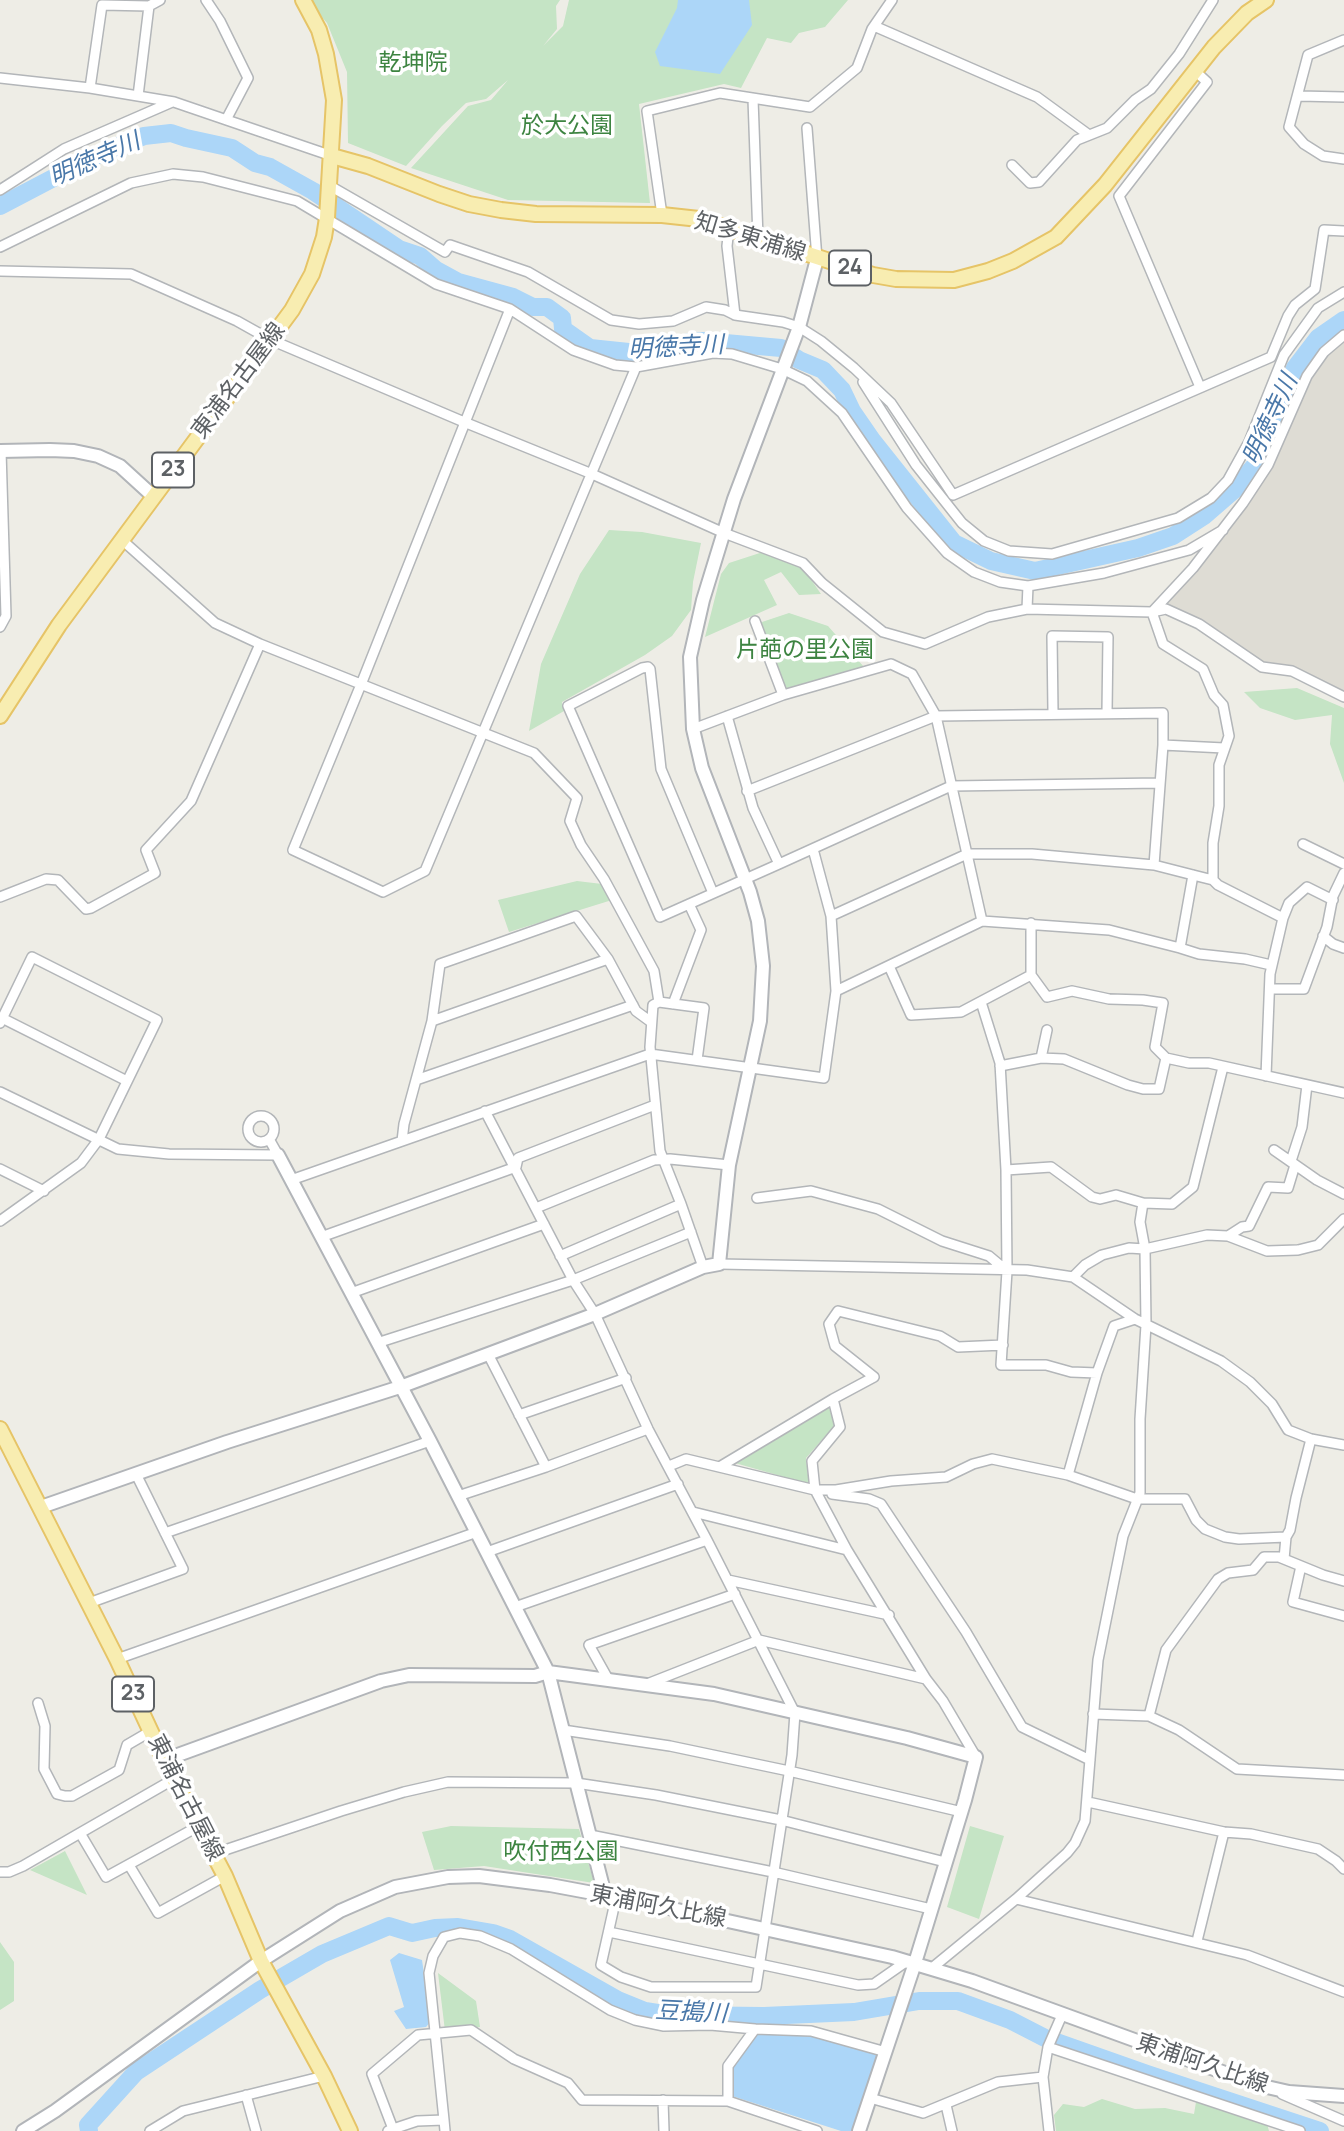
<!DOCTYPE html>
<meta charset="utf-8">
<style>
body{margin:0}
canvas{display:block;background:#eeede6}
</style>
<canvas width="1344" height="2131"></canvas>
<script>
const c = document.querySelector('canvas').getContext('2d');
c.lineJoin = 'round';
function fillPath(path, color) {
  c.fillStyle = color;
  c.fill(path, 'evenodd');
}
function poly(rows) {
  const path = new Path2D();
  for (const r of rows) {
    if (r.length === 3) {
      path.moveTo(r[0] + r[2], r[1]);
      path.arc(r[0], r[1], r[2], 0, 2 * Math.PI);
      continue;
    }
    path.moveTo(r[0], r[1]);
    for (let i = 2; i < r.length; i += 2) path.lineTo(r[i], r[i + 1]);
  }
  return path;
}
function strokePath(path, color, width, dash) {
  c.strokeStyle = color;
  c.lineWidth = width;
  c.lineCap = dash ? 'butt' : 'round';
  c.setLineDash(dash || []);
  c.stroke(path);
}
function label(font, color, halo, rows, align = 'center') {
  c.font = font + ' Manrope,"Noto Sans JP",sans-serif';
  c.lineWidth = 7;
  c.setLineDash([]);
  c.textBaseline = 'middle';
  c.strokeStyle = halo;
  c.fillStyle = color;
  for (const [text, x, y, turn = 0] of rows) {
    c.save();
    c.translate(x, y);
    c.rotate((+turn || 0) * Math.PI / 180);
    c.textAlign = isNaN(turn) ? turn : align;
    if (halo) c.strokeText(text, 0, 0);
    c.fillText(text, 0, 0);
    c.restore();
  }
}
fillPath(poly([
 [1344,335,1344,697,1314,681,1262,667,1166,609,1164,599,1268,465,1307,376]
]), '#dedcd4');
fillPath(poly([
 [307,0,560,0,556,6,557,29,543,46,563,26,569,0,848,0,825,27,799,33,791,43,767,38,741,88,724,84,639,104,650,203,508,200,411,168,468,106,491,100,508,80,486,99,466,103,442,126,406,166,348,143,347,72,327,23],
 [609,530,642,532,701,543,693,582,691,610,672,636,645,655,562,702,564,711,529,731,541,664,580,574],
 [766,551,803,568,821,594,799,595,781,572,764,580,777,605,705,637,721,574,729,563],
 [789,613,828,626,864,667,787,690,759,623],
 [1297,688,1344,708,1344,783,1330,744,1332,715,1295,720,1260,708,1244,692],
 [577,881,602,884,612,900,509,932,498,900],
 [829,1408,835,1425,806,1458,809,1484,735,1463],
 [451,1826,579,1829,594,1883,484,1866,434,1870,422,1832],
 [970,1826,1004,1836,979,1919,947,1907],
 [65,1851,87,1895,30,1870],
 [0,1942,14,1962,14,2001,0,2010],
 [438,1973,476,2001,480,2027,445,2031],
 [1102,2099,1135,2109,1165,2108,1194,2114,1196,2102,1267,2124,1269,2131,1056,2131,1054,2115,1063,2104,1084,2107]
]), '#c5e4c5');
fillPath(poly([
 [678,0,749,0,752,25,720,74,660,66,655,52,677,8],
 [399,1953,422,1960,431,2021,426,2027,406,2029,394,2011,404,2007,390,1960],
 [757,2034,809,2035,877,2055,854,2131,841,2131,732,2096,731,2066]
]), '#acd6f8');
strokePath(poly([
 [0,206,103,152,144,136,171,133,186,138,232,148,255,163,270,167,313,191,399,249,420,256,436,270,458,282,513,297,533,307,547,307,562,318,563,329,590,348,648,354,675,344,703,341,781,348,799,360,823,370,842,390,852,411,872,440,954,543,991,561,1035,571,1138,548,1173,536,1204,516,1234,490,1256,464,1267,442,1295,368,1318,338,1344,320],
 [89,2131,88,2125,136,2072,260,1990,322,1954,389,1926,412,1933,435,1928,458,1927,493,1933,510,1939,618,2000,645,2011,670,2015,764,2016,854,2012,919,2001,958,2001,1010,2020,1045,2038,1147,2074,1320,2131]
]), '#acd6f8', 18);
const street = poly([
 [206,0,220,21,248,78,227,118],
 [874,26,1037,97,1089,135],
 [1344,40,1308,55,1289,127,1304,144,1323,156,1344,159],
 [1194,70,1207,82,1119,196,1200,387],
 [0,78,90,88,174,102,332,156],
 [90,88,102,5,149,6,160,0],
 [138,96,149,6],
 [1299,96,1344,97],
 [753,99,758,238],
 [807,128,817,259],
 [1012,165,1030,183,1039,182,1077,140,1107,128,1135,100,1151,89,1179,54,1213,0],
 [330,186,445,252,450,245,528,272,611,320,639,324,673,321,706,307,725,310,735,315],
 [0,190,64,149,172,102],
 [662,215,647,111,720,93,810,107,857,68,872,29,892,0],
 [729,228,727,246,735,315,783,322,799,327,821,341,854,368,891,403,953,495,1271,357,1288,316,1295,305,1315,289,1324,230,1344,231],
 [0,247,131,183,173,174,203,177,297,201,436,284,510,309,573,350,615,365,636,367,713,353,732,354,782,369,807,381,842,413,907,508,947,553,974,572,1000,582,1028,586,1104,573,1189,550,1223,530],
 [0,271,131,274,237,321,271,340,464,422,592,474,724,533,803,563,822,583,883,632,925,644,988,617,1027,609],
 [510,309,362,682,293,850,383,892,425,871,636,367],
 [863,382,916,465,962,523,984,541,1009,551,1052,554,1178,518,1211,498,1228,480,1249,442,1284,355,1318,308,1344,292],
 [122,540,215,623,260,644,534,753,577,798,570,821,581,845,604,879,654,971,659,1002],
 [1028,586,1027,609,1152,612,1166,609,1199,624,1262,667,1292,671,1344,697],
 [1153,611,1193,568,1243,503,1268,465,1307,376,1324,352,1344,335],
 [1152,612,1163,644,1203,669,1214,695,1223,705,1229,736,1219,765,1219,806,1213,843,1213,880],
 [755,621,783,695],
 [0,627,6,616,1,451],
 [1053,712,1052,636,1108,637,1107,712],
 [727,716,753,808,779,864],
 [693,729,783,695,891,664,912,674,936,716,982,921],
 [1163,745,1224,748],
 [747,791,936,716,1163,713,1163,745,1154,865],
 [1303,844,1344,864],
 [713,893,661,769,650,669,648,667,642,668,568,706,660,917,779,864,951,786,1160,783],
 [0,897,46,879,58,880,86,909,91,908,155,873,146,850,191,801,260,644],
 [831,916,967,854,1032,854,1154,865,1197,876,1213,880,1218,885,1283,918],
 [1323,936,1333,944,1344,948],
 [1180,948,1199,954,1245,959,1271,965],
 [889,966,911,1015,961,1012,1031,975,1031,923],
 [1031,975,1047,997,1072,991,1109,999,1143,1000,1163,1003,1155,1047,1166,1058,1189,1063,1209,1063,1344,1093],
 [1270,989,1304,989,1327,927,1333,896,1344,873],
 [836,991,982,921,1109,930,1180,948,1193,875],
 [981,1002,1000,1063,1006,1170,1007,1271,1001,1365,1046,1365,1071,1372,1097,1373],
 [673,1004,701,930,689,904],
 [2,1018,127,1081],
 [432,1021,608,959],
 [0,1023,32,957,157,1020,99,1139,81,1163,0,1221],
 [1041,1058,1047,1030],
 [697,1060,704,1008,659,1002,653,1005,650,1047,660,1151,681,1204,703,1267],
 [1000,1066,1041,1058,1064,1059,1128,1085,1143,1089,1159,1089,1166,1058],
 [1266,1076,1270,974,1283,918,1289,903,1307,887,1333,900],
 [416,1080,633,1005],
 [0,1092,118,1149,169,1154,278,1155,269,1139],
 [485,1111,573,1280,595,1314,648,1429,707,1540,795,1713,792,1755,756,1987,651,1987,621,1977,601,1965,616,1898],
 [261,1129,13],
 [402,1141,404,1124,432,1021,440,964,576,916,608,959,636,1011,651,1022],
 [1274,1150,1317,1180,1344,1194],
 [1291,1161,1302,1127,1307,1085],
 [0,1169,44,1191],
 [1006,1170,1051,1167,1092,1197,1100,1199,1116,1195,1143,1203,1172,1204,1193,1187,1223,1067],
 [291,1180,650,1054,824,1078,836,991,831,916,813,849],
 [757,1198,811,1191,878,1209,942,1241,989,1256,1007,1271],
 [536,1208,654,1160,670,1159,729,1165],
 [1228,1236,1242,1227,1249,1226,1268,1187,1288,1188,1295,1165],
 [321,1237,516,1167,518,1158,655,1105],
 [560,1256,681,1204],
 [719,1264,1027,1270,1073,1277,1135,1319,1221,1361,1250,1382,1272,1404,1288,1430,1311,1439,1344,1445],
 [1073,1277,1085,1265,1102,1255,1129,1248,1145,1249,1207,1235,1228,1236,1267,1251,1298,1250,1318,1245,1344,1219],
 [351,1293,544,1224],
 [377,1343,573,1280,691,1232],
 [488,1354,546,1467],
 [519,1415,626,1378],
 [669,1466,686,1459,815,1490,847,1550,926,1679,943,1701,976,1757],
 [721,1466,833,1399],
 [1068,1475,1097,1373,1114,1326,1135,1319],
 [815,1490,836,1490,891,1481,946,1477,973,1464,992,1459,1068,1475,1137,1499,1185,1499,1196,1520,1205,1529,1225,1537,1239,1539,1286,1537],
 [815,1490,812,1461,840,1427,833,1399,874,1377,835,1346,829,1324,838,1311,940,1336,958,1347,1003,1345],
 [832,1494,869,1499,881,1504,966,1632,1022,1727,1090,1760],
 [458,1496,546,1467,648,1429],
 [693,1512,847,1550],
 [165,1533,430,1441],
 [487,1552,678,1484],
 [1284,1559,1286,1537,1290,1530,1296,1498,1311,1439],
 [1301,1566,1293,1602,1344,1616],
 [728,1580,889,1615],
 [89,1603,183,1569,136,1474],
 [515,1607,707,1540],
 [117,1659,477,1532],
 [608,1679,589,1645,735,1594],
 [647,1684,759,1640,926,1679],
 [38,1703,45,1726,44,1769,57,1794,65,1796,72,1796,119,1770,127,1745,151,1731],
 [1093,1714,1149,1716,1179,1730,1237,1769,1344,1775],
 [1149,1716,1166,1650,1218,1579,1228,1573,1253,1570,1264,1557,1279,1557,1323,1575,1344,1581],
 [563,1730,670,1746,789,1771,962,1812],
 [174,1779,80,1833,106,1877,199,1826],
 [1088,1802,1224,1832,1251,1834,1318,1849,1336,1861,1344,1869],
 [590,1835,773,1872,931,1909],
 [213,1854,341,1811,404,1792,448,1782,576,1783,656,1795,781,1820,945,1862],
 [129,1865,158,1913,225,1876],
 [0,1872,9,1872,23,1866,80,1833],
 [1016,1899,1247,1955,1344,1992],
 [609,1932,858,1985,874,1984,907,1961],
 [1197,1941,1224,1832],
 [932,1968,1016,1899,1067,1853,1075,1843,1085,1821,1098,1660,1123,1536,1140,1493,1140,1419,1146,1325,1145,1249,1140,1222,1143,1203],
 [1048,2047,1300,2131],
 [1282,2094,1344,2121],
 [246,2095,256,2131],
 [870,2098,923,2113,998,2082,1043,2077],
 [663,2100,664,2131],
 [946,2105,952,2131],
 [444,2120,445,2131],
 [393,2129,417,2121,444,2120,429,1973,433,1956,444,1937,460,1933,480,1936,511,1949,610,2010,635,2020,664,2026,710,2025,755,2029],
 [150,2131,183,2111,324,2076],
 [388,2131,393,2129,372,2074,418,2035,471,2030,514,2059,568,2083,582,2100,728,2101],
 [817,2131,728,2101,728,2066,755,2029,811,2031,886,2052],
 [1049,2131,1043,2077,1048,2047,1062,2015]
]);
const secondary = poly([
 [0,451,50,450,74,451,98,456,120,466,154,497],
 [278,1155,430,1441,548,1672,605,1895],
 [41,1507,227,1442,400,1387,595,1314,703,1267,719,1264,729,1165,760,1021,763,966,758,921,750,892,702,768,693,729,690,657,703,600,734,499,799,327,817,259],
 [164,1760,381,1681,409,1675,535,1676,548,1672,714,1694,907,1738,976,1757,965,1800,915,1963,859,2131],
 [23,2131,55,2111,261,1961,340,1911,395,1887,448,1877,479,1876,550,1885,641,1902,892,1957,972,1981,1258,2085,1289,2092,1344,2096]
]);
const primary = poly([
 [332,156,368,166,439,194,469,204,501,210,536,214,662,215,699,219,873,275,896,279,954,280,988,271,1013,261,1056,237,1105,185,1214,47,1247,13,1266,0],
 [0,716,59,625,292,310,312,274,324,237,327,218,334,100,326,54,319,30,303,0],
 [0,1429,117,1659,164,1760,225,1876,261,1961,324,2076,350,2131]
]);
strokePath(street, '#b3b6b9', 12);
strokePath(secondary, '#b2b5b9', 16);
strokePath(primary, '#e6c467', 18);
strokePath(street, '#fff', 9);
strokePath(secondary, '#fff', 12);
strokePath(primary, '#f8edb1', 14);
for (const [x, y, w] of [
 [850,268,42],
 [173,470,42],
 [133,1694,42]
]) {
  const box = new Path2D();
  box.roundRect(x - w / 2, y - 17.5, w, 35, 5);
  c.fillStyle = '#fff';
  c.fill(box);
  strokePath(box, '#5d6165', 2);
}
label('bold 21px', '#5d6165', null, [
 ["24",850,268],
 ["23",173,470],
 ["23",133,1694]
]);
label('23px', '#3d8441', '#fff', [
 ["乾坤院",413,64],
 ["於大公園",567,127],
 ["片葩の里公園",805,651],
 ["吹付西公園",561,1853]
]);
label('23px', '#5d6165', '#fff', [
 ["知多東浦線",750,238,17],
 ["東浦名古屋線",239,381,-53],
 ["東浦名古屋線",185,1798,63],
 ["東浦阿久比線",658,1907,11],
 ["東浦阿久比線",1202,2064,19]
]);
label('italic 24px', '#4a78a9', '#fff', [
 ["明徳寺川",95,160,-24],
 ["明徳寺川",676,348,-3],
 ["明徳寺川",1271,420,-65],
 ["豆搗川",691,2013,3]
]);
</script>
